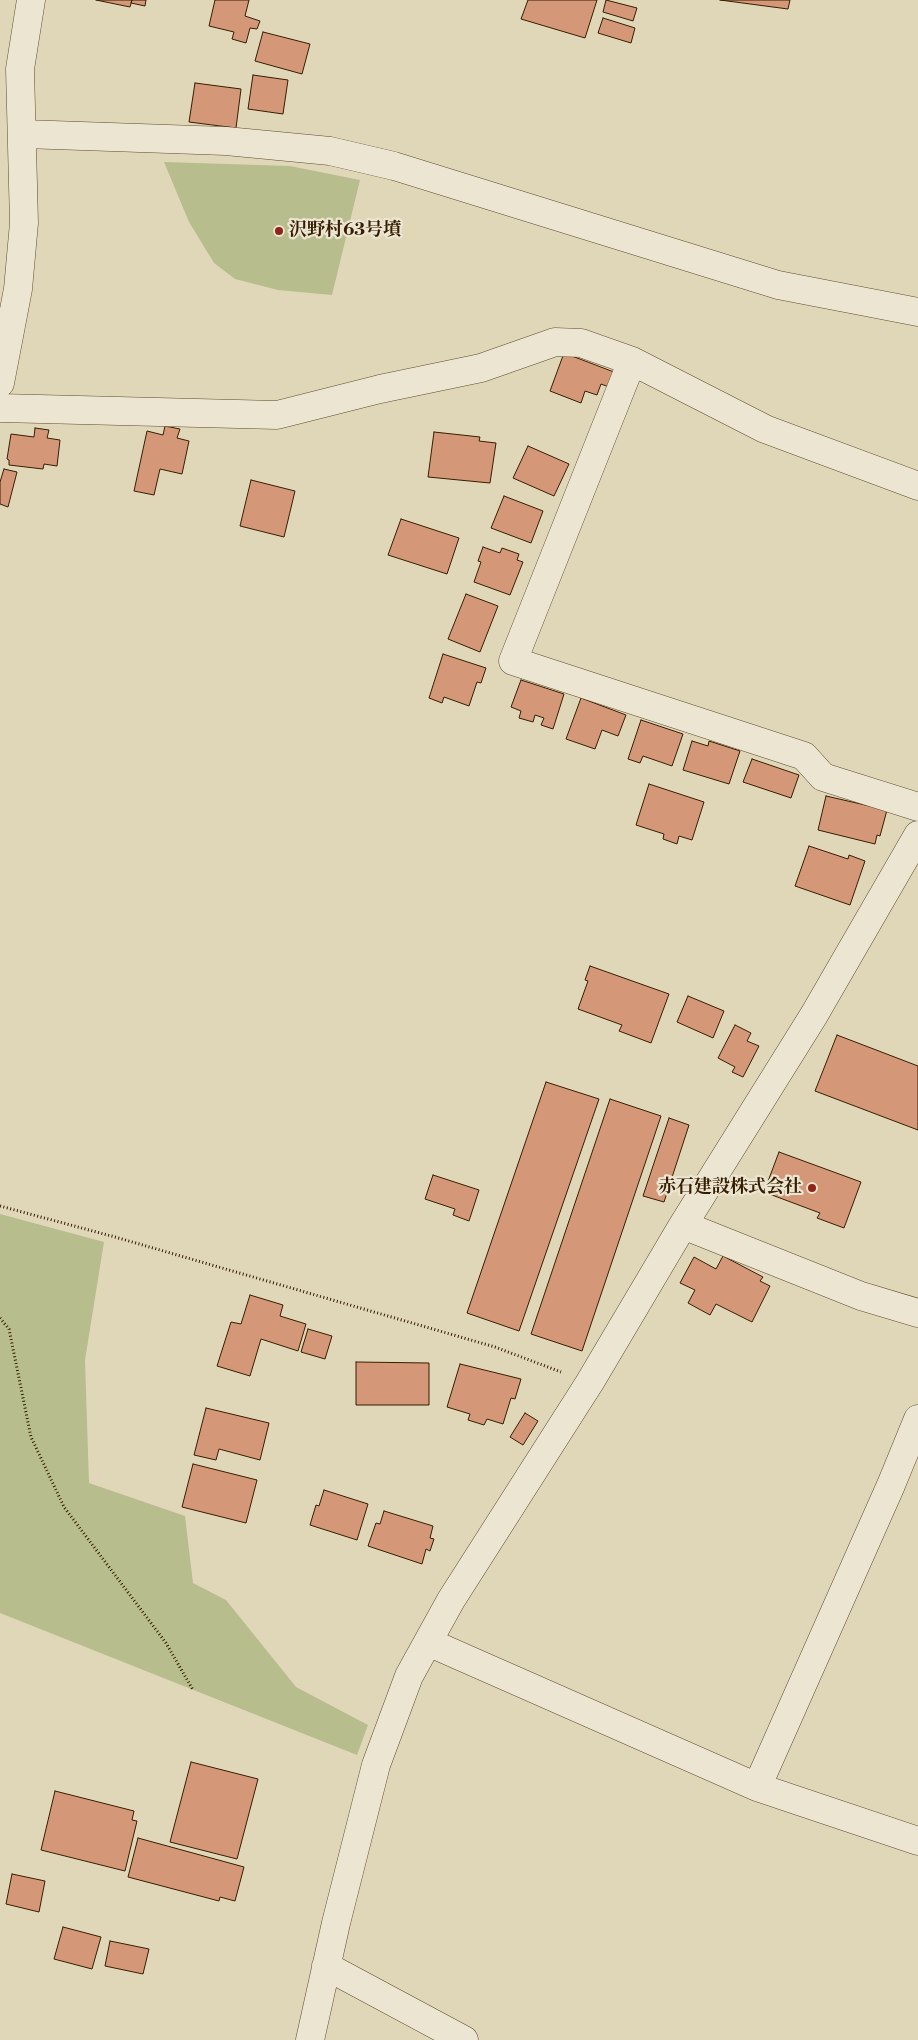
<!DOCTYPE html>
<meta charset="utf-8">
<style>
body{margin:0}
canvas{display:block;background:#e0d7b9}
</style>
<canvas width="918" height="2040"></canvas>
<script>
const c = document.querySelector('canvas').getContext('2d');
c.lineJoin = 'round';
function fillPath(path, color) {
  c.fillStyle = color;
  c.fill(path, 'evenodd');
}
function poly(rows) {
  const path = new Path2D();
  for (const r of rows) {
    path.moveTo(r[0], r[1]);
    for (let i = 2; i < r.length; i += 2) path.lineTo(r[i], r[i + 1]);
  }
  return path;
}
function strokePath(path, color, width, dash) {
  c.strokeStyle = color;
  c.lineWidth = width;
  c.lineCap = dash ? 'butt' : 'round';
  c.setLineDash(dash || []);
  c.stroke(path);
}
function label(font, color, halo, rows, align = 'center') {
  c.font = font + ' "Libre Bodoni","Noto Serif JP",serif';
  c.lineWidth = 4.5;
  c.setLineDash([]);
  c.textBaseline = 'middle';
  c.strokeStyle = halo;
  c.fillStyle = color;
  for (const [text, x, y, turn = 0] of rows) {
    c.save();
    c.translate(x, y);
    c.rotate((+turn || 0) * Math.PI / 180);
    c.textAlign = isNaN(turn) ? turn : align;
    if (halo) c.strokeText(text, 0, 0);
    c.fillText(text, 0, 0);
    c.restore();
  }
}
fillPath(poly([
 [164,162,290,166,360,180,332,295,278,290,235,279,214,263,189,222],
 [0,1214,104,1242,85,1360,89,1483,185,1516,193,1583,226,1600,296,1687,368,1725,357,1755,0,1613]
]), '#b7bd8c');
const building = poly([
 [96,0,132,0,130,7,96,0],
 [132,0,146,0,145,6,131,3,132,0],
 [215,0,249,0,245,16,260,21,257,29,250,28,246,43,232,39,234,32,209,26,215,0],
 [528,0,597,0,585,38,521,19,528,0],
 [606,0,637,8,633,21,603,12,606,0],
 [720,0,790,0,788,9,720,0],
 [603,18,635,28,631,43,598,33,603,18],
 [263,32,310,44,302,74,255,61,263,32],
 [253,75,288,80,283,114,248,109,253,75],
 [195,83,241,89,236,128,189,122,195,83],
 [564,353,614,372,609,387,601,384,597,395,585,391,581,403,550,391,564,353],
 [165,426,180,429,177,438,189,441,182,474,160,469,154,495,134,491,147,431,163,435,165,426],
 [35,428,49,430,47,438,60,440,57,466,44,464,43,469,9,465,9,460,7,459,11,434,34,437,35,428],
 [434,432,480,437,479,441,496,443,490,483,428,477,434,432],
 [528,446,569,464,554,496,513,478,528,446],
 [4,469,17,472,8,507,0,504,0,482,4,469],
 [251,480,295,491,284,537,240,526,251,480],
 [504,496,543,511,531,543,491,528,504,496],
 [401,519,459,538,447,574,388,555,401,519],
 [483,547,500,553,502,548,519,554,517,560,523,562,510,595,474,582,481,562,478,561,483,547],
 [466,594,498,606,480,652,448,639,466,594],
 [443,654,486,668,481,683,477,682,469,706,444,697,442,703,429,698,443,654],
 [521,680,564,694,553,729,541,725,544,718,535,715,533,722,519,718,521,711,511,707,521,680],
 [581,698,626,715,618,736,602,730,595,749,566,739,581,698],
 [641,720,683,734,672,766,643,756,640,763,628,759,641,720],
 [692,741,708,746,709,741,740,751,729,784,683,770,692,741],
 [752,759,799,775,791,798,743,782,752,759],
 [649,784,704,802,692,840,679,836,677,844,663,839,664,834,636,825,649,784],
 [826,796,887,810,880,836,877,835,875,844,818,830,826,796],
 [809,846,848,859,849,855,865,861,850,905,795,886,809,846],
 [590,966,669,994,651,1043,619,1031,622,1025,578,1009,588,981,585,980,590,966],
 [688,996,724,1011,713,1038,677,1022,688,996],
 [735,1025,751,1033,747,1041,759,1046,743,1077,732,1072,735,1067,718,1058,735,1025],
 [837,1035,918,1066,918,1130,815,1091,837,1035],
 [546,1082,599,1099,519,1331,467,1313,546,1082],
 [610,1099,661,1116,582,1351,531,1334,610,1099],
 [669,1118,689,1125,664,1202,643,1196,669,1118],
 [779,1152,861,1182,844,1228,817,1218,820,1213,764,1192,779,1152],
 [433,1175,479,1190,469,1221,453,1215,455,1209,425,1199,433,1175],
 [723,1256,763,1277,760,1281,770,1286,752,1322,716,1304,710,1315,688,1303,695,1290,680,1283,694,1257,716,1269,723,1256],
 [250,1295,283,1305,280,1316,306,1324,298,1351,261,1339,250,1376,217,1366,231,1322,241,1324,250,1295],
 [308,1329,332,1336,325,1359,301,1352,308,1329],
 [356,1362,429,1363,429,1405,356,1405,356,1362],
 [460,1364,521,1379,515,1399,511,1398,503,1424,487,1419,484,1425,468,1420,470,1414,447,1407,460,1364],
 [206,1408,269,1423,260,1460,219,1449,216,1460,194,1455,206,1408],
 [525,1413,538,1421,523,1445,510,1437,525,1413],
 [193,1464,257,1480,246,1523,182,1507,193,1464],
 [324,1490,368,1504,357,1540,310,1525,316,1505,319,1506,324,1490],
 [384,1511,433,1526,430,1538,434,1539,430,1551,426,1549,422,1564,368,1546,376,1523,380,1524,384,1511],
 [191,1762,258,1779,237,1859,170,1842,191,1762],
 [55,1791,134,1811,132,1820,137,1821,125,1871,41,1850,55,1791],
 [138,1838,244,1867,235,1901,220,1897,219,1901,128,1877,138,1838],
 [12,1874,45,1881,39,1912,6,1904,12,1874],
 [63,1927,101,1937,92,1969,54,1959,63,1927],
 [110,1941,149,1949,143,1974,105,1966,110,1941]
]);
fillPath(building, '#d49879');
strokePath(building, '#361d00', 1);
const street = poly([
 [24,134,226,141,330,151,394,166,778,285,918,312],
 [632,361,513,661,804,756,823,777,918,807],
 [0,383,18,289,24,223,20,69,31,0],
 [0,408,277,415,380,389,481,368,555,342,581,343,632,361,765,429,918,486],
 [683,1225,861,1296,918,1313],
 [428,1642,757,1787,918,1841],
 [757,1787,891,1485,918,1419],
 [326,1966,464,2040],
 [310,2040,336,1923,376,1765,409,1676,451,1600,590,1382,683,1225,814,1015,918,835]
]);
strokePath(street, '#604c2e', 29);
strokePath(poly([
 [0,1206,115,1237,495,1347,561,1372],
 [0,1318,9,1329,31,1437,64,1507,166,1643,193,1690]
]), '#361d00', 3, [1, 2.5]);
strokePath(street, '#ebe5d2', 28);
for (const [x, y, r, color] of [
 [279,231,5,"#8f2418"],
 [812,1188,5,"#8f2418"]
]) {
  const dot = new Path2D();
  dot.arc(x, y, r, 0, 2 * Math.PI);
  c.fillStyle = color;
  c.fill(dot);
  strokePath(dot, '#ebe5d2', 2);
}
label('bold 18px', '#361d00', '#ebe5d2', [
 ["沢野村63号墳",289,231],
 ["赤石建設株式会社",802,1188,"right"]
], 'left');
</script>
